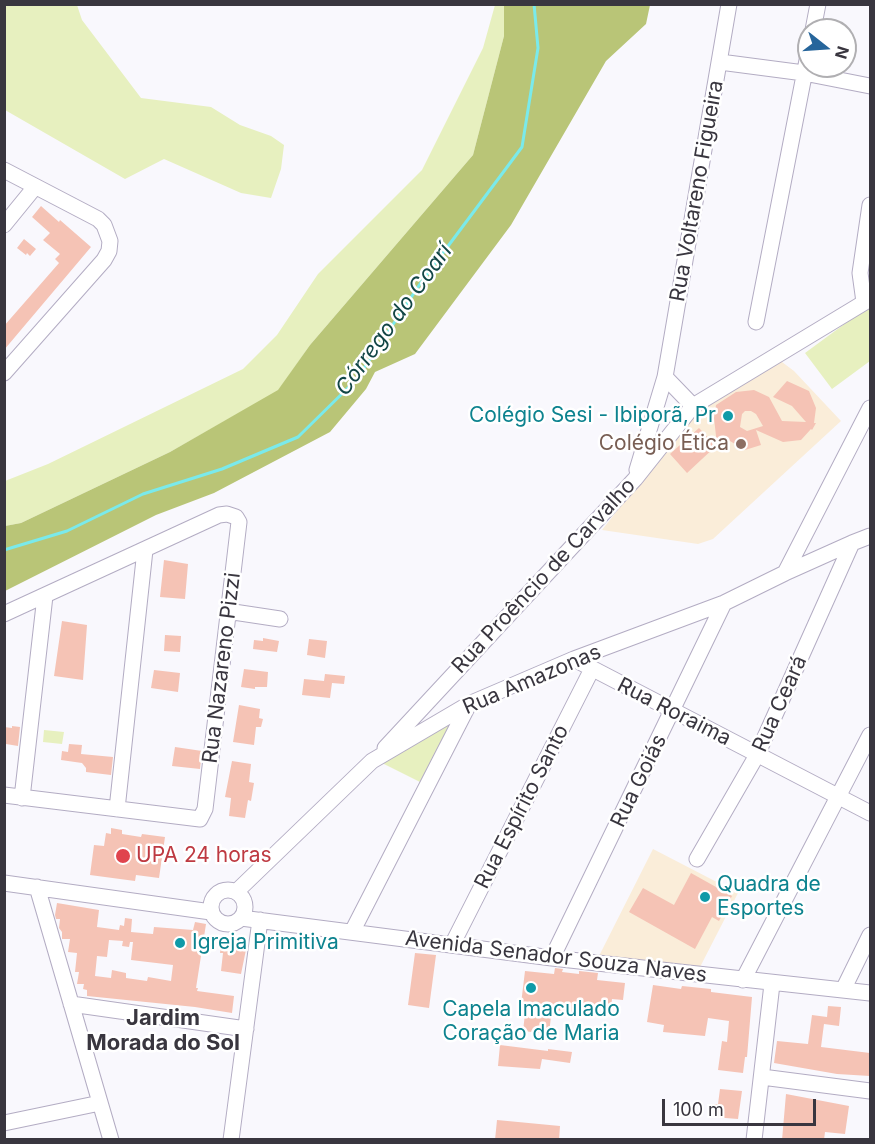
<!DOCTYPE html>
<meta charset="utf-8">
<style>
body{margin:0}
#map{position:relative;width:875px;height:1144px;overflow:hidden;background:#f9f8fd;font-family:Inter,sans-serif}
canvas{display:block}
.frame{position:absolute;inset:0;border:6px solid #39363f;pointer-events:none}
.north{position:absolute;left:797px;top:18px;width:60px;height:60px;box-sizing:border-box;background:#fff;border:2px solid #b0afb2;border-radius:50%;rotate:107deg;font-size:16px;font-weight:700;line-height:24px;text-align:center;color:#39363f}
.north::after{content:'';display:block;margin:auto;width:21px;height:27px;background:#26659b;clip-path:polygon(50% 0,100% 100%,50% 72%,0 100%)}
.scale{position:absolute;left:662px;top:1099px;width:154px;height:27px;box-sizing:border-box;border:3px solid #39363f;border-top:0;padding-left:8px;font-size:18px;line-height:21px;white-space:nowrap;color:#39363f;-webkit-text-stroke:4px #fff;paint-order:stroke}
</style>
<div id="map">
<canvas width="875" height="1144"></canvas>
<div class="frame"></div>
<div class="north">N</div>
<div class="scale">100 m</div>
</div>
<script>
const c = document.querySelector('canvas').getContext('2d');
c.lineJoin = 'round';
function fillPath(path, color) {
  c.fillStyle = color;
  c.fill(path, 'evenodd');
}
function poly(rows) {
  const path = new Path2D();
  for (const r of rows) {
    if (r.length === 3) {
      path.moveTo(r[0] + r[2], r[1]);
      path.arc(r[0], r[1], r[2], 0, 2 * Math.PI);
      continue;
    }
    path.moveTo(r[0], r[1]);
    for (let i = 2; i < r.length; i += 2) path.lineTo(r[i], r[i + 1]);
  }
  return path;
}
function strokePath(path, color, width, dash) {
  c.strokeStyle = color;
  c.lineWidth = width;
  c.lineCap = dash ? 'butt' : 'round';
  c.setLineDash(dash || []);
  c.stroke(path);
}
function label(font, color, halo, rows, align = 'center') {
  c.font = font + ' Inter,sans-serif';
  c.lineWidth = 5;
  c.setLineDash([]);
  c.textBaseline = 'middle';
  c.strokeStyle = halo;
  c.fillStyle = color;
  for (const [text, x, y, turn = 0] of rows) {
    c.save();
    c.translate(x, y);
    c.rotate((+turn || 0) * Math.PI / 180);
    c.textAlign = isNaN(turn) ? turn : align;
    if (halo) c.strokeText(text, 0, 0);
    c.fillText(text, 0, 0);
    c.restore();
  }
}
fillPath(poly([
 [776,360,782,362,794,371,841,421,713,539,698,544,602,530,642,479,684,418],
 [653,849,738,893,699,969,599,956]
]), '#faedd9');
fillPath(poly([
 [4,5,77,5,82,20,141,98,211,107,240,125,271,136,284,145,281,169,271,198,241,193,164,159,125,179,5,110],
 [495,5,504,5,504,36,473,155,310,345,278,391,170,452,21,523,5,526,5,481,48,464,243,369,277,335,318,274,422,170,483,48],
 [869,306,870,361,832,389,805,353],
 [458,717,424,784,378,761],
 [44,730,64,732,62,744,43,742]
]), '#e7f0bf');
fillPath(poly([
 [504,5,650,5,646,24,606,61,511,225,415,354,375,372,366,389,330,432,214,493,156,515,5,591,5,526,21,523,170,452,278,390,310,345,473,155,504,36]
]), '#b9c577');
strokePath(poly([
 [4,550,67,531,143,494,222,469,298,437,356,380,422,281,522,147,538,48,534,4]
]), '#7aeaeb', 3);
fillPath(poly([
 [41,206,59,222,60,220,91,247,4,350,4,326,59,263,55,259,60,254,43,240,50,233,32,217],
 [24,239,36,249,30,256,27,253,26,255,17,248],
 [787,381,809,391,816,408,814,423,816,423,812,430,811,429,801,440,783,442,756,430,761,445,745,450,725,438,717,445,714,418,716,405,736,392,754,390,769,397,782,421,806,422,792,406,773,397],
 [745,411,751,411,756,414,763,426,747,431,740,427,742,414],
 [699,428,716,446,687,473,670,454],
 [164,560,188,564,185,599,160,597],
 [62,621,87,625,83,680,54,676],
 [165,635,181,636,180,652,164,651],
 [263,638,279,641,277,652,253,649,254,640,263,641],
 [309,639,327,641,325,658,307,655],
 [244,669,268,672,267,687,255,687,255,689,241,687],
 [154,670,180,673,178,692,151,688],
 [325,674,345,676,344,684,332,683,330,698,302,695,304,679,324,681],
 [239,705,260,709,259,718,263,719,261,727,256,727,254,745,233,742],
 [12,726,20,727,18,746,6,744,4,742,4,727,12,728],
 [69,744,82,745,81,754,113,757,111,775,86,772,86,768,82,763,61,760,62,751,68,752],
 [175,747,202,751,200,769,172,766],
 [232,761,251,764,249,782,254,783,251,801,248,800,245,818,229,816,231,798,225,797],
 [111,828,122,830,122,834,141,837,142,834,165,837,159,878,136,875,135,881,90,875,94,845,104,846,106,833,111,834],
 [691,873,732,896,719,921,712,917,695,949,629,912,643,888,674,905],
 [57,903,99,910,97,927,119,930,120,925,124,926,125,918,132,919,131,932,153,934,154,927,193,930,195,922,206,924,196,988,198,988,197,991,234,996,232,1013,195,1007,87,996,87,990,83,989,84,984,77,984,79,972,75,972,77,953,68,952,70,939,62,939,62,932,59,928,60,919,56,919,55,915],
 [109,940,123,941,122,946,129,947,130,942,133,942,131,960,173,965,171,981,148,977,147,981,126,978,126,973,112,970,111,978,95,976,97,956,107,957],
 [222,937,248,940,241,974,221,971,223,953,220,953],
 [415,953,436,955,429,1008,408,1005],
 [555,968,563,969,562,972,579,974,579,971,598,973,597,980,625,983,623,1000,612,999,611,1007,587,1004,586,1014,554,1010,554,1017,551,1016,549,1034,523,1031,526,1005,521,1004,525,971,554,974],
 [653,985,681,989,682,986,711,989,711,992,752,997,747,1057,745,1057,743,1073,718,1070,722,1041,727,1042,729,1021,708,1018,705,1036,663,1032,664,1025,647,1022],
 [828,1006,841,1007,839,1026,824,1024,821,1047,870,1053,870,1076,837,1074,774,1063,777,1041,808,1044,812,1015,827,1017],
 [500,1045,548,1051,548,1049,572,1052,570,1063,542,1059,540,1069,498,1066],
 [720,1089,742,1091,738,1119,713,1117,714,1104,718,1104],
 [786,1094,849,1106,845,1134,825,1132,824,1140,782,1140],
 [497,1120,560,1126,559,1140,495,1140]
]), '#f5c3b5');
const minor = poly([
 [813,30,818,4],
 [720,62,804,73,870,86],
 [4,170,98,219,104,225,110,241,109,251,104,260,4,373],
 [4,225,35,187],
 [864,302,860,273,870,205],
 [756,322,809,50],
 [665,377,693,406],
 [637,470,665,377,729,4],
 [785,573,870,408],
 [227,611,280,619],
 [4,614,219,515,227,514,236,517,239,522,205,809,200,819,4,795],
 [574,659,870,813],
 [385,748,635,479,693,406,870,299],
 [22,798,45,596],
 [117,809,145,550],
 [697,859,757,755,852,543],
 [4,883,211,912],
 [37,887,111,1140],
 [228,907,17],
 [236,892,372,761,469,704,574,659,724,603,785,573,852,543,870,536],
 [241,918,552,958,870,993],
 [352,932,469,704],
 [452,945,592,669],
 [552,958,724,603],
 [743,980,870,735],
 [843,990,870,935],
 [71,1004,246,1029],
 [762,1077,870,1091],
 [4,1123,100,1103],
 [231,1140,260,920],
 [754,1140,772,984]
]);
strokePath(minor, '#b3acc3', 17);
strokePath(minor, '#fff', 15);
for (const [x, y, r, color] of [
 [728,416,6,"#0f9aa8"],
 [741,444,6,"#8d6e63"],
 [123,856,8,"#e0444e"],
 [705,897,6,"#0f9aa8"],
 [180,943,6,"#0f9aa8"],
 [531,988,6,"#0f9aa8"]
]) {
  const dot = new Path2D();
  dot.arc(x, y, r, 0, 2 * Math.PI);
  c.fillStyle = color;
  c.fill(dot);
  strokePath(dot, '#fff', 2);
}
label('21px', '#39363f', '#fff', [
 ["Rua Voltareno Figueira",697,191,-80],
 ["Rua Proêncio de Carvalho",544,576,-47],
 ["Rua Nazareno Pizzi",222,668,-83],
 ["Rua Amazonas",532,680,-23],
 ["Rua Ceará",780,704,-66],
 ["Rua Roraima",674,712,27],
 ["Rua Goiás",639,781,-64],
 ["Rua Espírito Santo",522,807,-63],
 ["Avenida Senador Souza Naves",556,957,7]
]);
label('21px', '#0d838f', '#fff', [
 ["Colégio Sesi - Ibiporã, Pr",716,416,"right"],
 ["Quadra de",717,885],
 ["Esportes",717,909],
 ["Igreja Primitiva",192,943],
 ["Capela Imaculado",531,1010,"center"],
 ["Coração de Maria",531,1034,"center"]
], 'left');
label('21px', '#785e54', '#fff', [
 ["Colégio Ética",729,444]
], 'right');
label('21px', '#be3a42', '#fff', [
 ["UPA 24 horas",136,856]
], 'left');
label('italic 22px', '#124646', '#fff', [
 ["Córrego do Coarí",394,320,-54]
]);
label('bold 22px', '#39363f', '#fff', [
 ["Jardim",163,1018],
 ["Morada do Sol",163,1043]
]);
</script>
